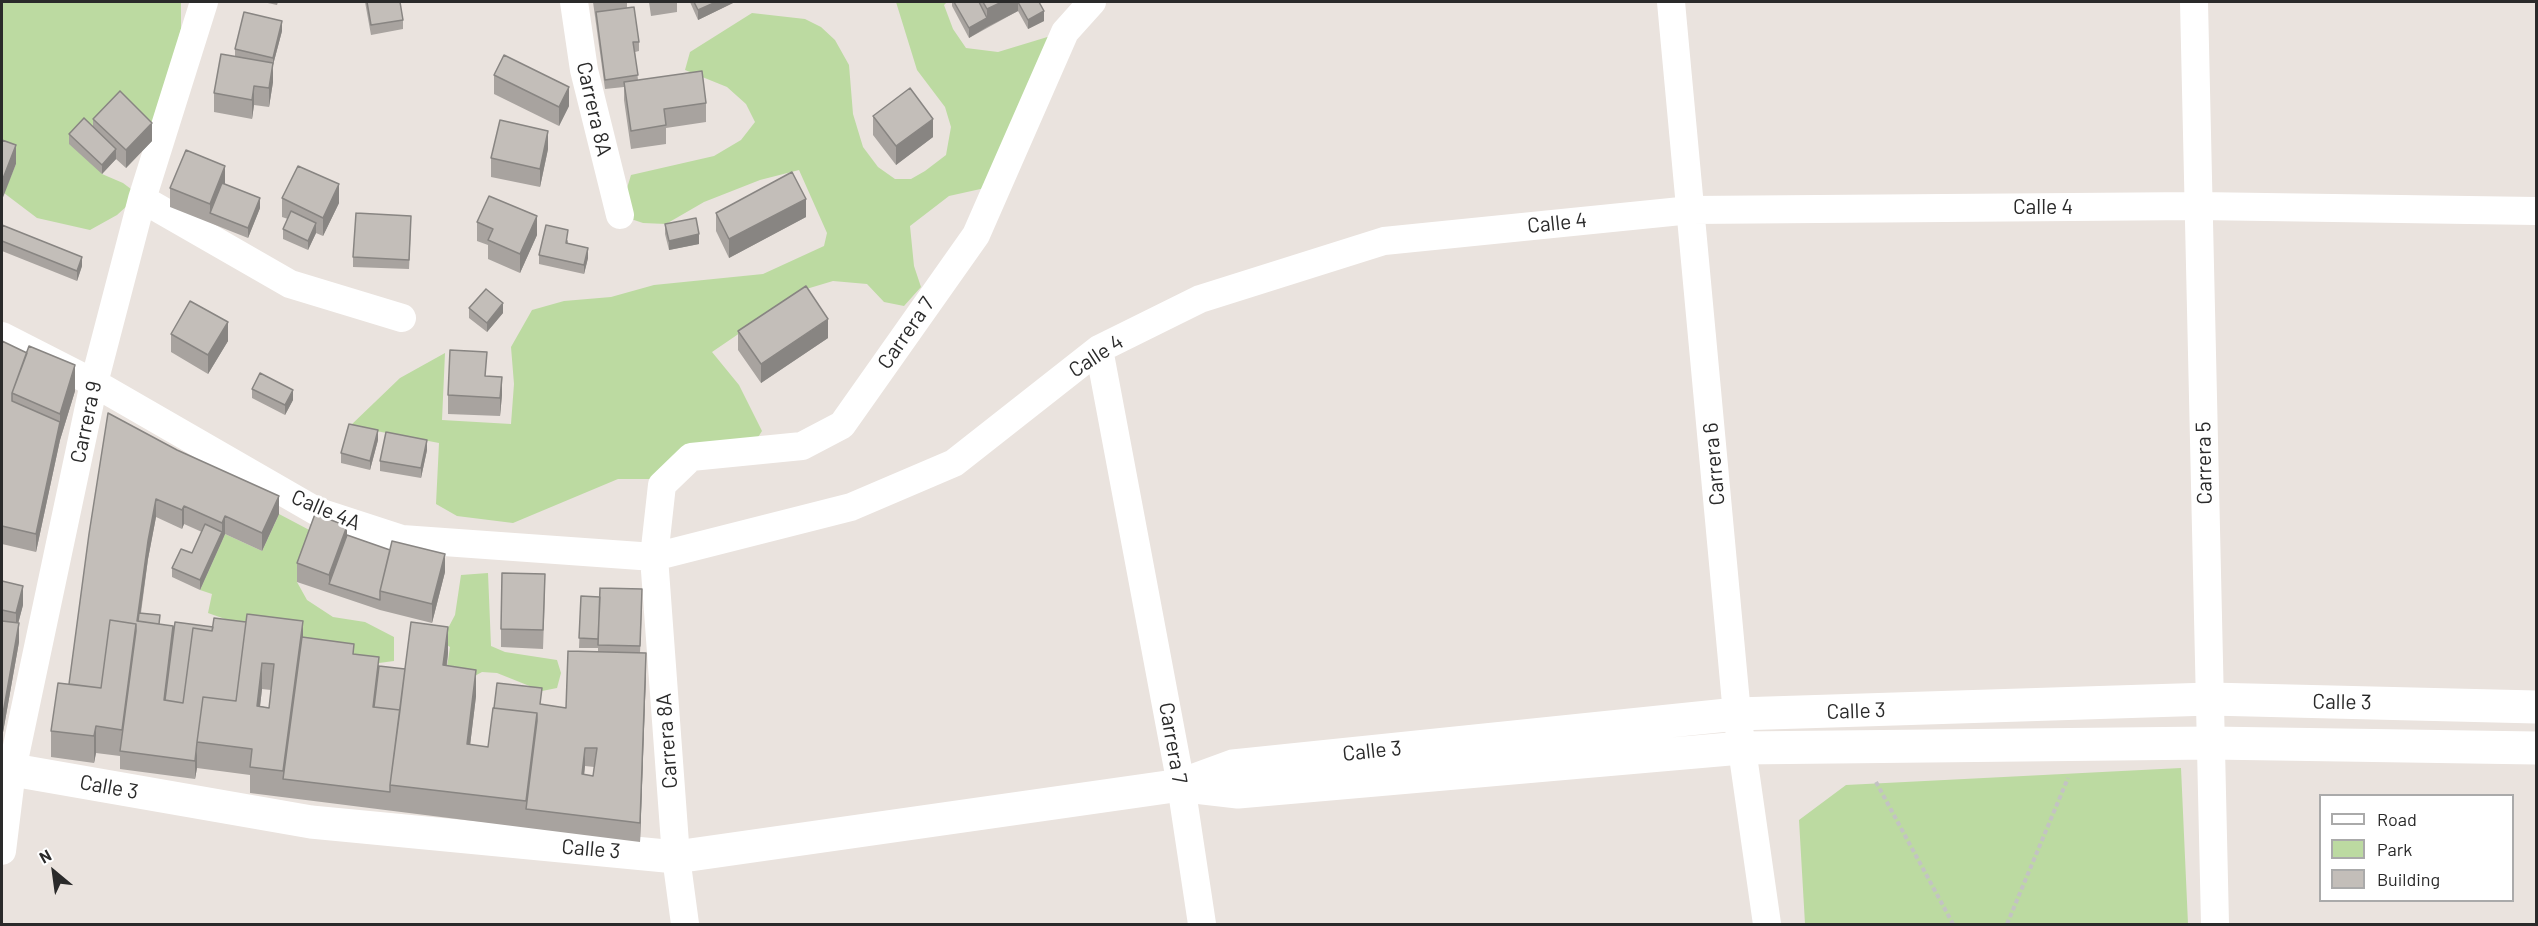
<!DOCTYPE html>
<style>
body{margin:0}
#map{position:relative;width:2538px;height:926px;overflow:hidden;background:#eae3de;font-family:Barlow,sans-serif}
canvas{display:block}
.frame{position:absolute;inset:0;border:3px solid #2a2a2a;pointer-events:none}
.legend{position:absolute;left:2319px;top:794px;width:195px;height:108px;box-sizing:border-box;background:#fff;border:2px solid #aaa;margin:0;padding:8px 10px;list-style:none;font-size:18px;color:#2a2a2a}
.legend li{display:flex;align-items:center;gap:12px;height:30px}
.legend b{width:30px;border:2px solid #aaa}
.north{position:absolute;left:24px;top:842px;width:60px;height:60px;-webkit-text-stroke:4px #fff;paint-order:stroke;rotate:331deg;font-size:16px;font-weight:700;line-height:24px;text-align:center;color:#2a2a2a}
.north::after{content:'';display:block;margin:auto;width:21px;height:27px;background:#2a2a2a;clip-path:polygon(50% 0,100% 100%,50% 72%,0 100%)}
</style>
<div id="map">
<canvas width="2538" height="926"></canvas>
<div class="frame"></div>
<ul class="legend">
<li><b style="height:8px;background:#fff"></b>Road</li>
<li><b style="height:16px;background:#bcdaa1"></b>Park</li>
<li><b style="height:16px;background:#c3beb9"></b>Building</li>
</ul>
<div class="north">N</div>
</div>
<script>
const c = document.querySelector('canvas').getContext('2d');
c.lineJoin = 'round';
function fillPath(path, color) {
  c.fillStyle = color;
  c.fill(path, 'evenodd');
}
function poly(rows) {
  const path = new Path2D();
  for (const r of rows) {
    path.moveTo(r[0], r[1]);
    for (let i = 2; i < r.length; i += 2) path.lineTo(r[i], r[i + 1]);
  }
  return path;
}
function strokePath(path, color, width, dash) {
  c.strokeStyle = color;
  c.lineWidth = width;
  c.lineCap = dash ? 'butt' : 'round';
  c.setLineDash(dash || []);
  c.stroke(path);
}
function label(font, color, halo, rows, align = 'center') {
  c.font = font + ' Barlow,sans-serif';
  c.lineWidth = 6;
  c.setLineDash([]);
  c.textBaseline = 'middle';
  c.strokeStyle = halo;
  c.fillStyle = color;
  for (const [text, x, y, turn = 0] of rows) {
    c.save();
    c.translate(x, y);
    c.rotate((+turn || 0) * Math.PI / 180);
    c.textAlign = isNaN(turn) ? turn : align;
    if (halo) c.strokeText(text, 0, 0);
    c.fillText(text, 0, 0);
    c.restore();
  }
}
fillPath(poly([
 [2,2,181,2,181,29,152,141,120,110,102,174,123,183,139,195,117,215,90,230,37,218,4,193,16,164,2,158],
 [896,2,947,2,944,5,953,29,966,48,998,52,1054,35,985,188,949,196,910,226,914,266,921,287,904,306,884,302,867,284,833,281,803,290,712,352,739,385,762,431,746,456,659,479,618,479,513,523,457,516,436,504,439,443,350,426,400,378,445,353,442,420,511,424,514,384,511,347,532,310,564,301,611,297,654,285,763,274,824,246,827,233,799,170,760,180,704,202,666,224,643,223,628,218,624,198,631,175,714,156,741,140,755,122,746,104,727,87,685,70,690,52,752,13,805,19,821,27,835,40,849,65,853,114,863,147,878,167,895,179,911,179,925,171,946,155,951,127,945,107,917,70],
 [279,514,315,533,297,582,307,600,333,617,365,622,394,637,394,661,379,663,259,631,208,613,212,594,200,590,225,534,262,551],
 [488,573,491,646,505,652,557,660,561,673,557,688,542,691,497,673,482,672,471,678,445,681,450,647,444,643,446,632,455,615,461,575],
 [2181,768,2188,924,1805,924,1799,820,1846,785]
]), '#bcdaa1');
strokePath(poly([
 [1876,782,1953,924],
 [2007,924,2068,778]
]), '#c3c3c3', 4, [4.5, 3]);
strokePath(poly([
 [574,2,584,70,620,215],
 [1671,2,1737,714,1767,924],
 [2194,2,2215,924],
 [142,199,290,284,402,318],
 [2,336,94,383,316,511,402,539,654,557,851,507,954,463,1099,349,1200,299,1384,241,1691,210,2198,206,2536,211],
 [1099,349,1181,785,1202,924],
 [2,851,12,770,94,383,142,199,204,2],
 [685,924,676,857,654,557,662,485,691,457,802,446,842,425,976,235,1065,32,1092,2]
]), '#fff', 28);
strokePath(poly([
 [2,768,311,822,676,857,1181,785,1233,766,1737,714,2210,699,2536,707],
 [1186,786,1238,792,1741,748,2211,743,2536,748]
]), '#fff', 33);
fillPath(poly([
 [263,2,278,2,277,5],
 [365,2,400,2,403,20,403,29,371,35],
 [593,2,627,2,627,8,639,42,639,51,635,52,638,80,706,103,706,122,666,128,666,144,631,149,624,100,624,87,605,89],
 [649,2,677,2,677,12,651,16],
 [690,2,733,2,733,3,698,20],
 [952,2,1039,2,1044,21,1028,29,1018,11,969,38,952,6],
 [282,31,273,65,273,82,269,107,254,105,252,119,214,112,214,93,235,56,235,49],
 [494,75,569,106,559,126,494,94],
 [873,116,933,137,896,165,873,135],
 [93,119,152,141,126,168,116,159,102,174,69,144,69,134,93,127],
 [548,149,540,187,491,177,491,158],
 [225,184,260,208,248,238,170,207,170,188],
 [282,198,339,203,323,236,316,233,308,250,283,239,283,229,288,219,282,217],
 [716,213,806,217,729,258,716,231],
 [477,222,537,235,520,273,488,259,488,245,477,241],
 [665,224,699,244,669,250,665,234],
 [2,225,82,266,77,281,2,251],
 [411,226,409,269,353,267,353,257],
 [568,240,568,243,588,258,584,274,539,264,539,255],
 [469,308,503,313,487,332,469,318],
 [738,331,828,338,761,383,738,350],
 [171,334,228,341,208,374,171,352],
 [2,341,75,391,60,440,36,552,2,544],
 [486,376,502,395,500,416,448,414,448,395],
 [252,389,293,400,285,415,252,398],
 [108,413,279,514,262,551,225,534,200,590,172,577,172,568,192,553,202,532,184,524,182,529,156,517,148,559,141,613,160,624,173,637,213,627,303,637,354,654,379,666,405,669,448,653,447,666,476,696,470,745,488,747,542,705,566,708,598,652,598,648,579,648,581,596,642,607,640,653,646,672,640,842,250,793,250,775,197,768,195,779,120,769,120,756,96,753,94,763,51,757,51,731,69,684],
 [262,689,271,690,269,708,260,706],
 [585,766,594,767,593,776,584,775],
 [378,440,370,470,341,463,341,453],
 [427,450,421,478,380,471,380,461],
 [297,563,445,572,432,623,380,610,297,582],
 [2,581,23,605,18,623,19,642,2,738],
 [545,592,543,649,501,647,501,629]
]), '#a8a39f');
fillPath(poly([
 [716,2,733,2,733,3,698,20,698,10],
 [1002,2,1018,2,1018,11,987,27,987,9],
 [1044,11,1044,21,1028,29,1028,20],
 [987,18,987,27,969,38,969,28],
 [282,21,282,31,273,65,273,82,269,107,269,88,273,67,273,58],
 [254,86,254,105,252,119,252,100],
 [569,87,569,106,559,126,559,107],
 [933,119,933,137,896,165,896,146],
 [152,123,152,141,126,168,126,150],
 [548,131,548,149,540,187,540,169],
 [16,145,16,164,2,200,2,181],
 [116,149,116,159,102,174,102,165],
 [225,166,225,185,210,213,210,204],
 [339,184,339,203,323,236,323,218],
 [260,198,260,208,248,238,248,228],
 [806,199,806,217,729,258,729,239],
 [537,216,537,235,520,273,520,254],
 [316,223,316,233,308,250,308,241],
 [699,234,699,244,669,250,669,241],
 [588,248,588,258,584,274,584,265],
 [82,257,82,266,77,281,77,271],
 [503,303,503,313,487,332,487,323],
 [828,319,828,338,761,383,761,364],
 [228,322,228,341,208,374,208,355],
 [75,365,75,391,60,440,36,552,36,534,60,422,60,414],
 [502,377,502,395,500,416,500,398],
 [293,390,293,400,285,415,285,405],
 [378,430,378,440,370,470,370,461],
 [427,440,427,450,421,478,421,468],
 [279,496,279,514,262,551,262,533],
 [156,499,156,517,148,559,138,630,137,621,148,541],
 [184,506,184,524,182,529,182,510],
 [225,516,225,534,222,541,222,523],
 [347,526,347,544,329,584,329,594,329,575],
 [222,532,222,541,200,590,200,580],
 [445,554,445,572,432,623,432,604],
 [23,586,23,605,16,632,16,613],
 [303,621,303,648,283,779,283,771],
 [19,623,19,642,2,738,2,719],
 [136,624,136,650,122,751,122,730],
 [173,626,173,644,165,709,164,700],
 [448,627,448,653,443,692,443,665],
 [646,653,646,672,640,842,640,823],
 [262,663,262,689,257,732,257,706],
 [476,670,476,696,467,771,467,744],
 [96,726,96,753,94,763,94,736],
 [585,748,585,766,582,793,582,774],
 [197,750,197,768,195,779,195,761]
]), '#888582');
const building = poly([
 [367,2,400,2,403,20,371,25,367,2],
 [694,2,716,2,698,10,694,2],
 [954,2,979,2,987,18,969,28,954,2],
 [983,2,1002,2,987,9,983,2],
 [1018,2,1039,2,1044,11,1028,20,1018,2],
 [634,7,639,42,633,42,638,75,605,80,596,12,634,7],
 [244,12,282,21,273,58,235,49,244,12],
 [221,54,273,63,269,88,254,86,252,100,214,93,221,54],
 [504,55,569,87,559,107,494,75,504,55],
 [702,71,706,103,664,109,666,125,631,131,624,82,702,71],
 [910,88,933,119,896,146,873,116,910,88],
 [120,91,152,123,126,150,93,119,120,91],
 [84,118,116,149,102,165,69,134,84,118],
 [500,120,548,131,540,169,491,158,500,120],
 [2,140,16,145,2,181,2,140],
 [186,150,225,166,210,204,170,188,186,150],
 [298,166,339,184,323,218,282,198,298,166],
 [792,172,806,199,729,239,716,213,792,172],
 [222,183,260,198,248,228,210,213,222,183],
 [489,196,537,216,520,254,488,240,493,229,477,222,489,196],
 [291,211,316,223,308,241,283,229,291,211],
 [356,213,411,216,409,260,353,257,356,213],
 [696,218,699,234,669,241,665,224,696,218],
 [2,225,82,257,77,271,2,241,2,225],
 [546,225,568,230,566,243,588,248,584,265,539,255,546,225],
 [806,286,828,319,761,364,738,331,806,286],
 [486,289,503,303,487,323,469,308,486,289],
 [190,301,228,322,208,355,171,334,190,301],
 [2,341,27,353,12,393,12,401,60,422,36,534,2,526,2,341],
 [29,346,75,365,60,414,12,393,29,346],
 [450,350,487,352,485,376,502,377,500,398,448,395,450,350],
 [260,373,293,390,285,405,252,389,260,373],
 [108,413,177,450,279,496,262,533,225,516,222,523,184,506,182,510,156,499,148,541,137,621,173,626,164,700,183,703,193,628,212,631,214,618,246,622,236,701,203,697,197,742,195,761,120,751,136,631,136,624,110,620,101,688,69,684,89,534,108,413],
 [349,424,378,430,370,461,341,453,349,424],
 [386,432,427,440,421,468,380,461,386,432],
 [315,514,347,526,329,575,297,563,315,514],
 [205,524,222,532,200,580,172,568,181,549,192,553,205,524],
 [347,535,390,550,380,591,380,600,329,584,347,535],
 [392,541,445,554,432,604,380,591,392,541],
 [502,573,545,574,543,630,501,629,502,573],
 [2,581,23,586,16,613,2,610,2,581],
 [600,588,642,589,640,646,598,645,600,588],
 [581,596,600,597,598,639,579,638,581,596],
 [139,613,160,615,159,624,138,621,139,613],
 [247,614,303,621,283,771,250,767,252,749,197,742,203,697,236,701,247,614],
 [262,663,274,664,269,708,257,706,262,663],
 [110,620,136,624,122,730,96,726,94,736,51,731,58,683,101,688,110,620],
 [2,621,19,623,2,719,2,621],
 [175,622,213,627,212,631,193,628,183,703,165,700,175,622],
 [411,622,448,627,443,665,476,670,467,744,488,747,493,708,537,713,526,801,390,785,411,622],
 [302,637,354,644,353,654,379,657,373,707,400,710,390,785,390,792,283,779,302,637],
 [568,651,646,653,640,823,526,809,537,721,537,713,494,708,497,683,542,688,540,704,566,708,568,651],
 [585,748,597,748,593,776,582,774,585,748],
 [379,666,405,669,400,710,374,707,379,666]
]);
fillPath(building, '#c3beb9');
strokePath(building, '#888582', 1.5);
label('21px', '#2a2a2a', '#fff', [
 ["Carrera 8A",594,109,77],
 ["Calle 4",2043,207],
 ["Calle 4",1557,223,-6],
 ["Carrera 7",906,333,-55],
 ["Calle 4",1096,356,-33],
 ["Carrera 9",86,422,-78],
 ["Carrera 5",2204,463,-91],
 ["Carrera 6",1714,464,-95],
 ["Calle 4A",326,510,23],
 ["Calle 3",2342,702,1],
 ["Calle 3",1856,711,-2],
 ["Carrera 8A",667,741,-94],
 ["Carrera 7",1173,743,80],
 ["Calle 3",1372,751,-6],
 ["Calle 3",109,787,10],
 ["Calle 3",591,849,5]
]);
</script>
